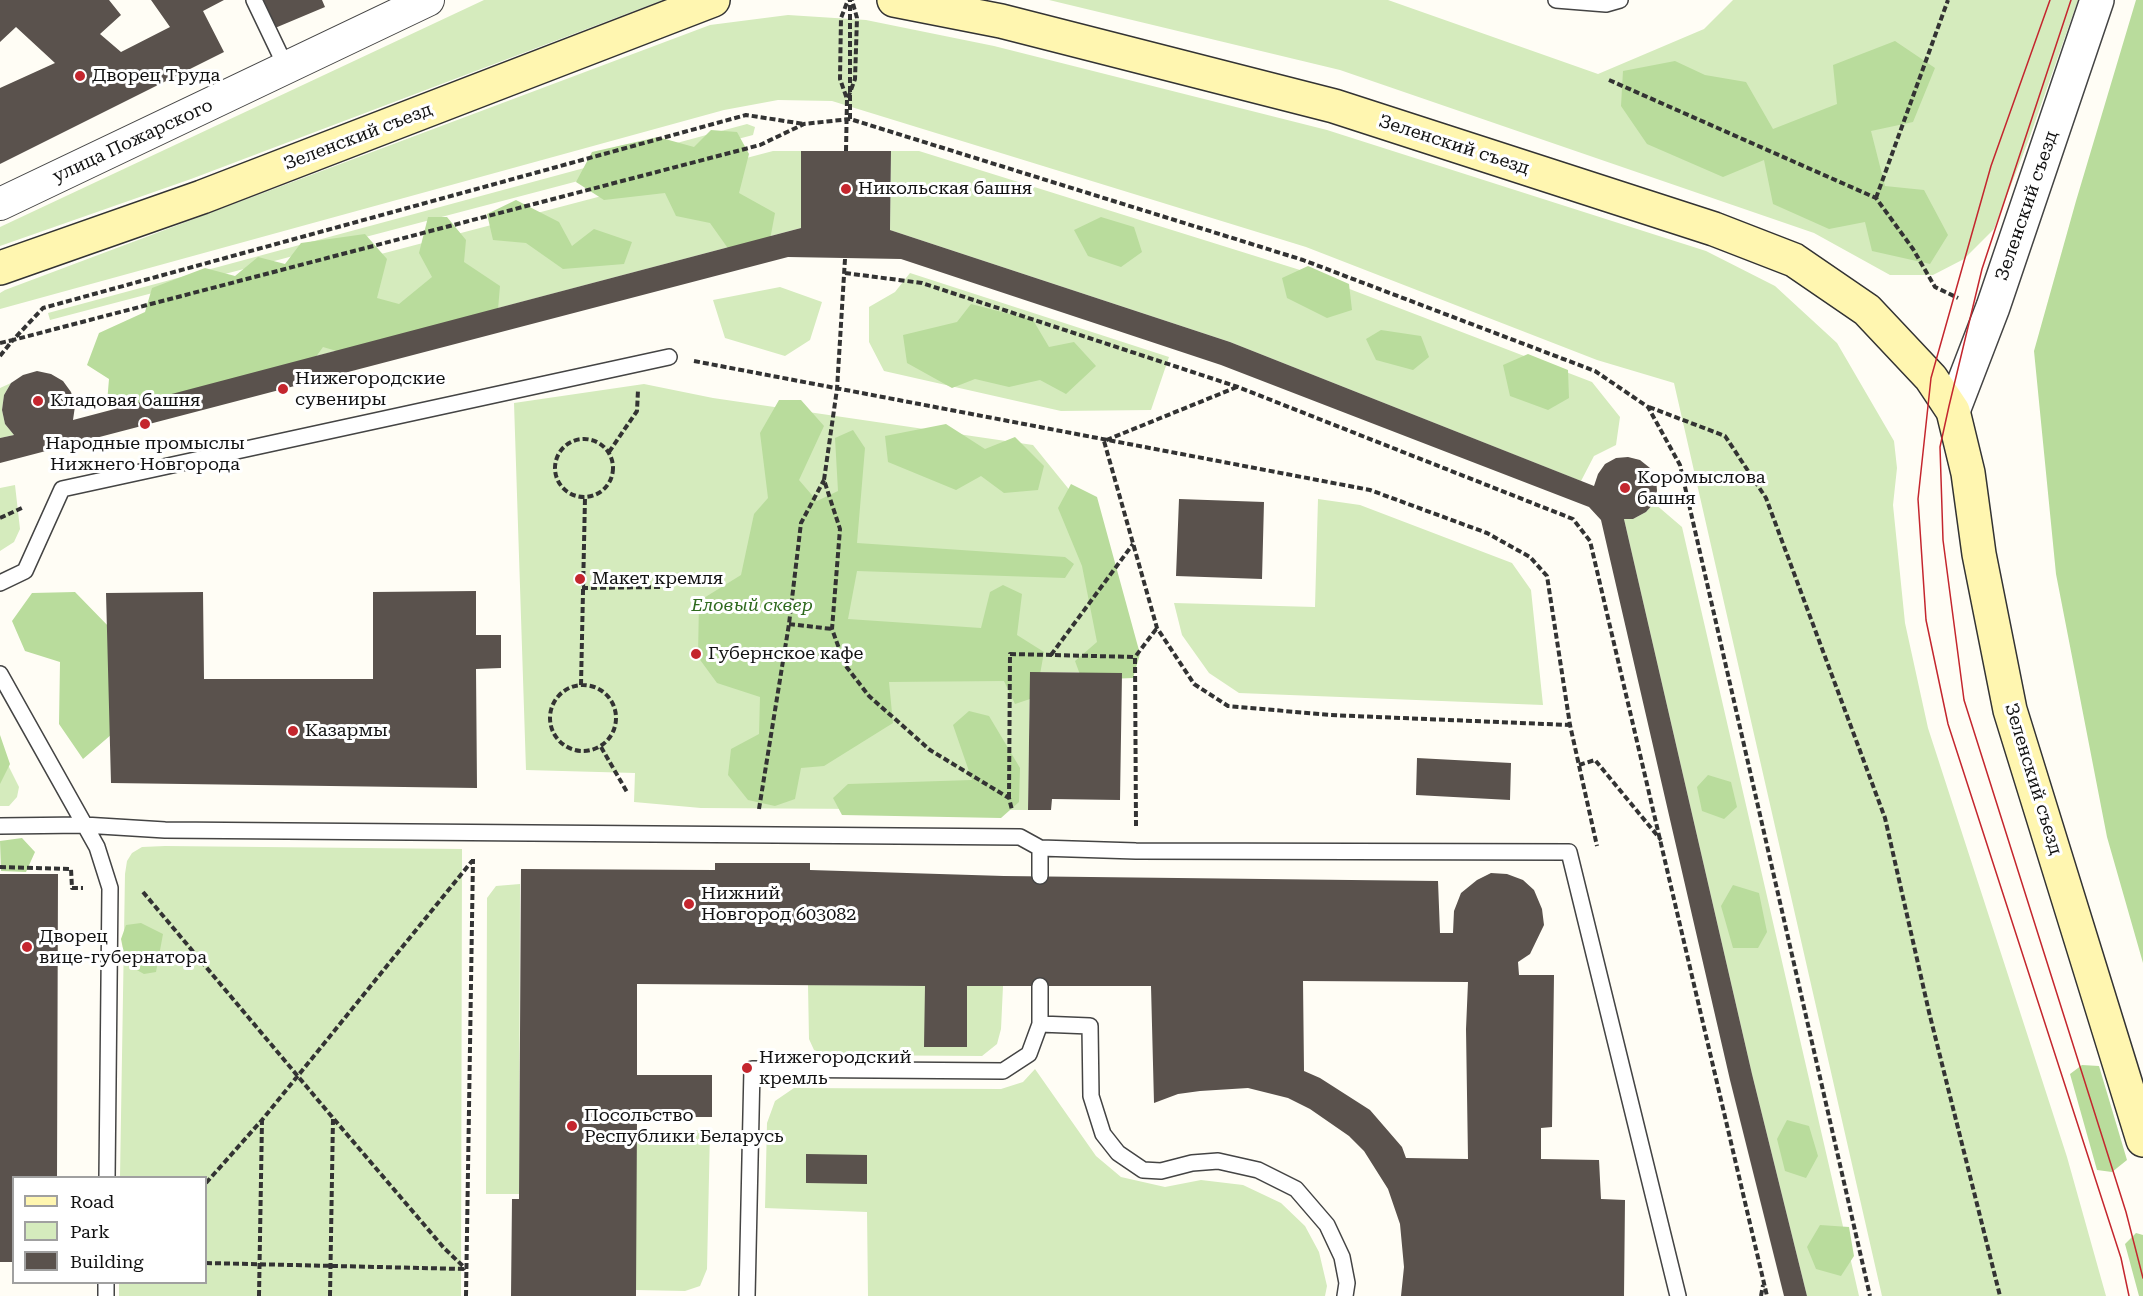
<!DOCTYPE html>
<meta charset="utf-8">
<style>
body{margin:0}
#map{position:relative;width:2143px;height:1296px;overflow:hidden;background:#fffdf5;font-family:"Roboto Serif",serif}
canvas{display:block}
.legend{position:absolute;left:12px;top:1176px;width:195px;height:108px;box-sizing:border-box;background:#fff;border:2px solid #a0a0a0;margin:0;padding:8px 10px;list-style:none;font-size:18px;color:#111}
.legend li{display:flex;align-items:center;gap:12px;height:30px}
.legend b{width:30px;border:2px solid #a0a0a0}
</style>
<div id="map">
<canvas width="2143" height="1296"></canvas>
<ul class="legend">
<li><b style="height:8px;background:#fff6b0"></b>Road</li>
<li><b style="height:16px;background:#d5ebbd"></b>Park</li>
<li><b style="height:16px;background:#5a524d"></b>Building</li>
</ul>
</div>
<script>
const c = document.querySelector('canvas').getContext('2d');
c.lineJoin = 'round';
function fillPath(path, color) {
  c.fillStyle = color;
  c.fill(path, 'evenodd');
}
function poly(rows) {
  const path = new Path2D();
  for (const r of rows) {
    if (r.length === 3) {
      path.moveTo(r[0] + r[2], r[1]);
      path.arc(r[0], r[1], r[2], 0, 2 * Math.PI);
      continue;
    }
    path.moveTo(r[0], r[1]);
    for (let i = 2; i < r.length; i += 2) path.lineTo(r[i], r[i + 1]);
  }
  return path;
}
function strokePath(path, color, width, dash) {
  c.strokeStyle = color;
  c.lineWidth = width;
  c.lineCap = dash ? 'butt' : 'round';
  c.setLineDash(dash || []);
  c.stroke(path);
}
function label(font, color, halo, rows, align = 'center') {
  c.font = font + ' "Roboto Serif",serif';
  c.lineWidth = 6;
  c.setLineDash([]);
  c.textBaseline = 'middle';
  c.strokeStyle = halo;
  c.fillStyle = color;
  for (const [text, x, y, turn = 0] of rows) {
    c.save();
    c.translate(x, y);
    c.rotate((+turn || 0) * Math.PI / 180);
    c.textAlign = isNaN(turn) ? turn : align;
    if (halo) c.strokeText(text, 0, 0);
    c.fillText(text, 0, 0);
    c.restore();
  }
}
fillPath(poly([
 [484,0,663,0,191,179,0,246,0,227],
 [1049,0,1388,0,1598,74,1704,29,1733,0,2078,0,2029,139,1994,229,1964,259,1933,275,1890,275,1814,233,1340,70],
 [788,15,866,20,994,46,1327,130,1706,251,1775,286,1837,343,1894,441,1897,468,1893,505,1905,623,1928,728,2067,1157,2106,1296,1882,1296,1674,383,1597,360,1306,247,832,101,778,100,724,110,0,309,0,293,5,290,710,25],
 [747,124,755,127,753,135,50,320,48,313],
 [773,151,801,151,801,228,146,401,126,321],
 [891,151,919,151,1300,270,1592,382,1620,417,1616,445,1594,456,1581,481,1230,342,890,230],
 [910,273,1169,357,1151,410,1061,411,884,371,869,342,869,307,895,292],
 [780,287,822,302,810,340,785,356,725,338,713,300],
 [11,383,4,395,2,410,5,424,14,435,0,438,0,388],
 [644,384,713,398,1033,445,1076,498,1122,673,1030,672,1028,810,701,808,634,802,635,773,526,770,514,403],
 [15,485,20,529,14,542,0,551,0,488],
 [1318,499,1360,505,1512,563,1531,590,1543,705,1239,693,1209,673,1182,635,1174,603,1315,607],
 [1654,503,1682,527,1859,1296,1807,1296,1752,1074,1624,519,1633,519,1646,512],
 [0,749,19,787,17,797,9,806,0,806],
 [165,846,462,849,461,1296,119,1296,119,1283,206,1282,206,1178,120,1177,125,874,127,861,132,853,142,847],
 [520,884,519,1194,486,1194,487,898,496,886],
 [808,985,925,986,925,1047,967,1047,967,986,1003,986,1001,1029,997,1044,982,1056,827,1055,814,1050,809,1039],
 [1035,1069,1096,1156,1121,1177,1165,1187,1201,1180,1243,1185,1281,1203,1305,1226,1319,1252,1327,1286,1325,1296,868,1296,867,1212,765,1208,767,1123,775,1101,794,1088,1001,1089,1023,1082],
 [636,1130,710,1130,707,1269,700,1286,685,1291,636,1290]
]), '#d5ebbd');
fillPath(poly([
 [2136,0,2143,0,2143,963,2107,837,2056,574,2034,351,2076,201],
 [1895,41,1935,68,1913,122,1871,131,1885,186,1924,190,1948,235,1930,264,1872,251,1865,222,1829,229,1773,204,1764,160,1723,177,1647,144,1621,106,1623,71,1675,61,1705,75,1746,82,1773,129,1837,104,1833,65],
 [711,130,737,132,749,154,739,193,775,213,769,245,732,254,710,223,676,216,665,193,604,200,576,182,592,152,658,137,694,147],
 [516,200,559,222,572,246,594,229,632,242,624,264,563,269,526,243,493,240,487,214],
 [428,217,447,217,466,240,464,262,500,286,497,321,350,355,323,347,305,372,138,417,107,403,109,379,87,365,99,333,145,312,152,288,205,268,235,276,258,257,285,264,301,243,365,234,387,259,377,298,399,304,432,277,419,253],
 [1101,217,1134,227,1142,252,1121,267,1088,256,1074,230],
 [1308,266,1349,284,1352,310,1327,318,1287,298,1282,278],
 [971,304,1033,320,1049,347,1074,342,1096,366,1066,394,1040,380,1009,387,975,379,952,388,907,363,903,335,957,322],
 [1381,330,1421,336,1429,357,1413,370,1376,360,1366,339],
 [1528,354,1568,370,1569,398,1548,410,1510,396,1503,365],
 [779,400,801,400,824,426,799,480,817,501,838,491,835,438,853,430,865,448,857,543,1065,557,1074,564,1065,578,857,571,848,619,981,628,990,592,1003,585,1022,594,1017,635,1044,652,1036,697,1015,704,1004,681,889,682,893,723,824,766,801,768,795,799,775,806,748,800,728,775,731,749,759,734,760,697,717,683,698,657,699,601,741,575,754,514,768,498,760,433],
 [946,424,985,449,1015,437,1044,466,1038,490,1004,493,981,476,956,490,888,462,885,436],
 [1071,484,1097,497,1140,654,1133,678,1082,680,1075,661,1097,642,1082,566,1058,508],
 [75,592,112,630,120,666,109,696,119,728,83,759,59,724,60,662,25,651,12,621,32,593],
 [969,711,989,716,1020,768,1019,802,1001,818,842,815,833,798,848,784,972,780,953,725],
 [0,735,10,764,0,784],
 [1708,775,1731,782,1737,807,1724,819,1702,811,1697,787],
 [22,838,35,852,26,872,1,871,0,841],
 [1733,885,1759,893,1767,932,1758,948,1733,948,1721,906],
 [141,923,163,934,156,972,144,974,126,964,121,939,126,925],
 [2082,1065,2099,1066,2127,1160,2112,1172,2097,1170,2070,1074],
 [1787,1120,1809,1126,1818,1156,1806,1178,1785,1171,1777,1139],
 [1820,1225,1849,1227,1854,1256,1841,1276,1816,1269,1807,1247],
 [2136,1233,2143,1235,2143,1296,2139,1296,2125,1244]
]), '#b9dc9c');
fillPath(poly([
 [0,0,109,0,121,15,100,34,121,52,170,27,151,0,224,0,203,11,224,52,0,164,0,88,55,63,16,27,0,42],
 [262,0,322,0,325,7,275,28],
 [801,151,891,151,890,230,1230,342,1594,486,1598,474,1605,464,1616,458,1628,457,1640,460,1650,468,1656,478,1657,491,1654,503,1646,512,1633,519,1624,519,1752,1074,1807,1296,1784,1296,1730,1080,1601,520,1589,507,1221,365,901,259,788,257,0,463,0,438,14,435,5,424,2,410,4,395,11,383,23,375,37,371,51,374,63,381,71,392,75,406,73,420,801,228],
 [1179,499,1264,502,1262,579,1176,576],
 [476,591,476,635,501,635,501,668,476,669,477,788,111,783,106,593,203,592,204,679,373,679,373,592],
 [1030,672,1122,673,1120,800,1052,799,1051,810,1028,810],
 [1417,758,1511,763,1510,800,1416,795],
 [715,863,810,863,810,870,1004,876,1438,881,1440,933,1453,933,1454,911,1461,893,1477,880,1491,873,1507,874,1523,880,1534,890,1542,909,1544,925,1530,954,1518,962,1519,975,1554,975,1552,1127,1541,1128,1541,1159,1599,1160,1601,1199,1625,1200,1624,1296,1401,1296,1404,1267,1400,1224,1388,1189,1364,1151,1349,1136,1310,1109,1288,1098,1248,1088,1200,1091,1178,1094,1154,1103,1151,986,967,986,967,1047,924,1047,925,986,637,984,637,1075,712,1075,712,1117,637,1117,636,1296,511,1296,512,1199,519,1199,521,869,715,870],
 [1303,981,1468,982,1466,1029,1468,1159,1406,1158,1402,1147,1370,1110,1320,1078,1304,1071],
 [0,874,58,874,57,1178,14,1178,14,1262,0,1262],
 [806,1154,867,1155,867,1184,806,1183]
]), '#5a524d');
const service = poly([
 [254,0,286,67],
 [1556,0,1606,4,1620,0],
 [0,583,25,571,62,489,669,357],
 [0,674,97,847,110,888,107,1178],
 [0,826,84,825,165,830,1020,837,1040,848,1136,851,1569,852,1678,1296],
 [1040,876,1040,848],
 [1040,1024,1090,1026,1091,1096,1103,1134,1118,1153,1143,1170,1161,1171,1192,1163,1218,1161,1258,1170,1296,1189,1327,1225,1342,1257,1347,1283,1345,1296],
 [106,1296,106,1282],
 [747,1296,752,1069,1003,1071,1029,1054,1040,1024,1040,986]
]);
const minor = poly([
 [0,204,428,0]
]);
const tertiary = poly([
 [1953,411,1993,307,2097,0]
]);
const secondary = poly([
 [894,0,1001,21,1334,106,1714,229,1794,260,1867,310,1931,378,1953,411,1968,473,1979,554,2010,710,2143,1140],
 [0,268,202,197,713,0]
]);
strokePath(service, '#444', 18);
strokePath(minor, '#444', 34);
strokePath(tertiary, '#444', 36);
strokePath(secondary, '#333', 36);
strokePath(poly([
 [1609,80,1876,198,1913,249,1935,287,1958,298],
 [850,119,850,0],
 [1876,198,1948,0],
 [845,259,837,389,824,480,840,529,832,629,845,665,869,696,930,750,1009,798,1012,810],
 [845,273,922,283,1238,387,1573,519,1590,541,1767,1296],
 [0,343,13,340,43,308,746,115,804,124],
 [0,356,13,340,760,145,804,124,850,119,1303,260,1595,371,1648,407,1680,465,1870,1296],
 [694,361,1370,490,1487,533,1530,557,1547,576,1570,725,1597,846],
 [1237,387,1104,441,1157,628,1194,684,1228,706,1330,715,1570,725],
 [1649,407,1725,436,1766,498,1885,818,1929,1012,2000,1296],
 [584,468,29],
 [609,452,637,411,638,390],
 [0,518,24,507],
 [582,588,663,587],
 [789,624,832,629],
 [1051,655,1133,544],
 [581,685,585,498],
 [583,718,33],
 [601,747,627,792],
 [1579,765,1595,760,1661,840],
 [1009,798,1010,654,1135,657],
 [759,809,789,624,801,523,824,480],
 [1136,826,1135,657,1157,628],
 [0,867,71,869,72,888,83,888],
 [143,892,333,1118,444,1248,466,1269],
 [206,1183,262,1120,472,861],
 [206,1263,465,1269],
 [259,1296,262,1120],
 [330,1296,333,1118],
 [466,1296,473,859],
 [1761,1296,1763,1285]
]), '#333', 4, [6, 3]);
strokePath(service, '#fff', 15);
strokePath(minor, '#fff', 32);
strokePath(tertiary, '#fff', 33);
strokePath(secondary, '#fff6b0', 33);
strokePath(poly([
 [2050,0,1991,166,1931,378,1918,499,1926,620,1948,724,2121,1258,2129,1296],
 [2071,0,1982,269,1949,406,1940,447,1943,540,1964,700,2126,1212,2143,1278]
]), '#c4262e', 1.5);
strokePath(poly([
 [848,98,855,79,857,18,852,0],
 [846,151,847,99,840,79,841,18,848,0]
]), '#333', 4, [6, 3]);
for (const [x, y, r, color] of [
 [80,76,6,"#c4262e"],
 [846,189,6,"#c4262e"],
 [283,389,6,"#c4262e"],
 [38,401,6,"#c4262e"],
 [145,424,6,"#c4262e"],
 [1625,488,6,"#c4262e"],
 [580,579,6,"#c4262e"],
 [696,654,6,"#c4262e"],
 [293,731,6,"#c4262e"],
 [689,904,6,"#c4262e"],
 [27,947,6,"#c4262e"],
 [747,1068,6,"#c4262e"],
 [572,1126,6,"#c4262e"]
]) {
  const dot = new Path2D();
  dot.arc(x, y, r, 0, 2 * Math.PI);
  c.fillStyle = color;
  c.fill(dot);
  strokePath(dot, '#fff', 2);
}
label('18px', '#111', '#fff', [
 ["Дворец Труда",92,76],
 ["Никольская башня",858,189],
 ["Нижегородские",295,379],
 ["сувениры",295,400],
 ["Кладовая башня",50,401],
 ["Народные промыслы",145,444,"center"],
 ["Нижнего Новгорода",145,465,"center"],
 ["Коромыслова",1637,478],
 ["башня",1637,499],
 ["Макет кремля",592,579],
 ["Губернское кафе",708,654],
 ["Казармы",305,731],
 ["Нижний",701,894],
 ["Новгород 603082",701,915],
 ["Дворец",39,937],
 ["вице-губернатора",39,958],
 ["Нижегородский",759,1058],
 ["кремль",759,1079],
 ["Посольство",584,1116],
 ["Республики Беларусь",584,1137]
], 'left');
label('18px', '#111', '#fff', [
 ["Зеленский съезд",358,137,-21],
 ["улица Пожарского",133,141,-25],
 ["Зеленский съезд",1454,145,18],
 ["Зеленский съезд",2027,206,-71],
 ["Зеленский съезд",2033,779,73]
]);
label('italic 18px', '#2f6b1f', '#fff', [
 ["Еловый сквер",752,606]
]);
</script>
